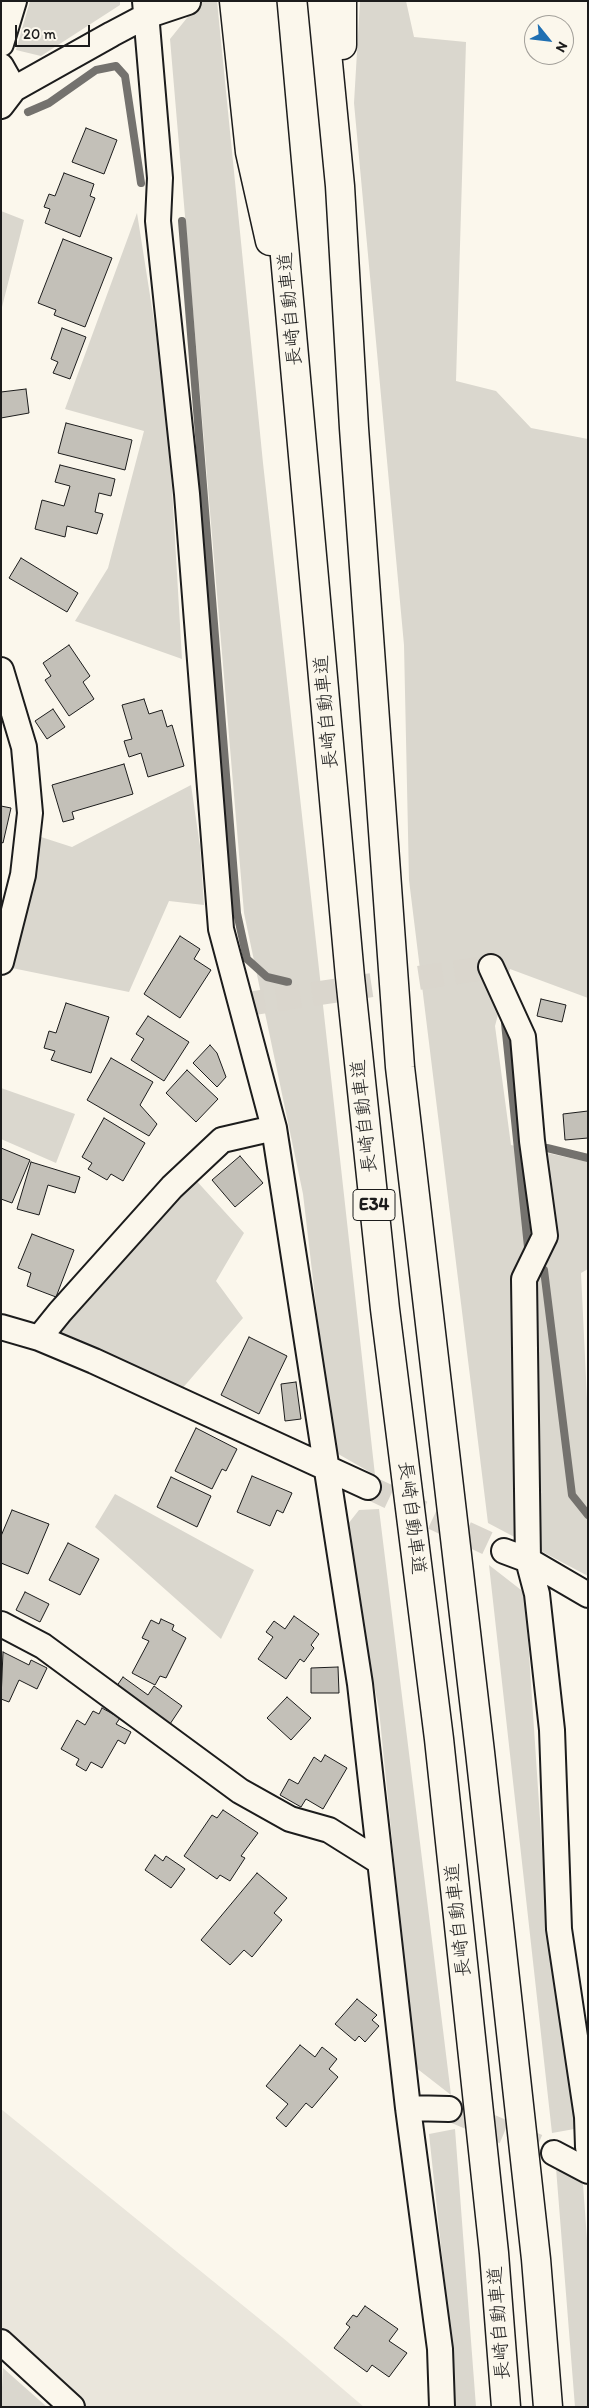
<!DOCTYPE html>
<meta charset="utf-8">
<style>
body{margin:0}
#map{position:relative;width:589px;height:2408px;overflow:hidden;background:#fbf7ec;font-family:Itim,sans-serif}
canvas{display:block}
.frame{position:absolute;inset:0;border:2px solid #1c1c1c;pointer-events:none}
.north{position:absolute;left:524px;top:15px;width:50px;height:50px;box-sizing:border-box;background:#fbf7ec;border:1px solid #a29f99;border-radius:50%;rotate:119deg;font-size:14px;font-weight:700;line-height:20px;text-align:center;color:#1c1c1c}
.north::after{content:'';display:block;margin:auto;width:18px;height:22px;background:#1f6fb2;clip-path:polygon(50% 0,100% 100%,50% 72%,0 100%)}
.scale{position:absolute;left:15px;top:25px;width:75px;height:22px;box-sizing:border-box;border:2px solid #1c1c1c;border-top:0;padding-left:6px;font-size:15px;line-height:18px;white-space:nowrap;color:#1c1c1c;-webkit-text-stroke:4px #fbf7ec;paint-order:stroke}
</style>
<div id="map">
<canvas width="589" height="2408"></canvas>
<div class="frame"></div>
<div class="north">N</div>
<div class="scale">20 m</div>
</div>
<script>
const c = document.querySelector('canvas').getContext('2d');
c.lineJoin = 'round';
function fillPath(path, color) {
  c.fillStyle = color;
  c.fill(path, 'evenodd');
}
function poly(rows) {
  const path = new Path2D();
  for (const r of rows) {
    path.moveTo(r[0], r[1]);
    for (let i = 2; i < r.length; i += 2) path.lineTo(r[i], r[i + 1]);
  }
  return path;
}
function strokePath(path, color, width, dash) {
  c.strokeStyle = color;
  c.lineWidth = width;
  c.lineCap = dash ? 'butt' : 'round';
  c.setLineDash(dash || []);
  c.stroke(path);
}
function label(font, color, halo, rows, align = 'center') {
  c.font = font + ' Itim,"Klee One",sans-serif';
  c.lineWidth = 4;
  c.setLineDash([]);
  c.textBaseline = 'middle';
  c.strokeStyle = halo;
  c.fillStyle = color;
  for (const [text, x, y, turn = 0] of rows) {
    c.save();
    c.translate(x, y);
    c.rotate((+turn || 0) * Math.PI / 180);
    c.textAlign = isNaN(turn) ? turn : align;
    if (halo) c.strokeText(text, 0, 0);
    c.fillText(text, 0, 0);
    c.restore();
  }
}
fillPath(poly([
 [1,2109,283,2338,364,2407,82,2407,1,2335]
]), '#eae6dc');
fillPath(poly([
 [30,1,120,1,120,5,41,56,16,50],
 [198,1,217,1,263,463,375,1475,333,1451,303,1194,244,913,170,39,199,3],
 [360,1,406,1,414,37,466,42,456,381,496,391,531,428,588,439,588,998,510,969,495,1026,511,1145,588,1162,588,1269,581,1273,588,1420,588,1576,488,1523,409,880,404,645,354,103],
 [1,211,24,220,1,311],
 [137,213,167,403,182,659,75,621,108,568,144,431,65,409],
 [191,785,200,846,204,905,169,901,129,992,12,968,41,837,72,847],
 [1,1088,75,1114,56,1163,1,1139],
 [193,1177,244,1233,216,1281,243,1318,181,1390,56,1332],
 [115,1494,254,1570,221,1639,95,1527],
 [379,1509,451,2095,415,2067,379,1710,344,1529,359,1510],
 [489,1565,525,1593,548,1939,580,2128,552,2133],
 [455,2129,476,2407,455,2407,452,2349,429,2134],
 [556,2168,583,2184,588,2253,588,2407,575,2407],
 [3,2368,47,2407,1,2407]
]), '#dad7ce');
strokePath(poly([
 [28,112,49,103,96,70,116,66,125,76,141,183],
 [182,221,237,913,247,959,267,977,288,982],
 [505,1023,528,1247],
 [547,1148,588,1158],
 [544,1270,572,1495,588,1515]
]), '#74726e', 8);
const building = poly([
 [86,128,117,140,104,174,72,162,86,128],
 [64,173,94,184,90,196,95,198,80,237,45,223,50,209,44,207,49,194,55,196,64,173],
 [63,239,112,258,85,327,54,315,56,310,38,303,63,239],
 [62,328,86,337,70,379,53,373,58,362,51,359,62,328],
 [26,389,29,413,1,418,1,392,26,389],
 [66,423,132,440,125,470,58,453,66,423],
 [60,465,115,479,111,496,99,493,95,512,103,514,97,534,67,526,65,537,35,529,42,500,64,506,70,486,55,482,60,465],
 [21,558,78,593,67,612,9,578,21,558],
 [69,645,90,676,83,682,94,699,69,716,45,680,51,676,43,663,69,645],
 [144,699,149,714,162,710,167,727,172,725,184,766,148,777,141,753,129,757,124,741,132,739,122,705,144,699],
 [53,709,65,727,47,739,35,721,53,709],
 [124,764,133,794,72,812,74,819,63,822,52,785,124,764],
 [1,806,11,808,3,843,1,842,1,806],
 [180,936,200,949,194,959,211,970,180,1018,144,994,180,936],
 [541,999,566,1005,562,1022,537,1016,541,999],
 [66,1003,109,1017,91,1073,51,1060,55,1051,44,1048,49,1031,56,1033,66,1003],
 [148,1016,189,1042,164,1081,131,1060,144,1039,136,1034,148,1016],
 [210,1045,217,1053,226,1077,217,1087,193,1063,210,1045],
 [111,1058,153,1082,140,1105,157,1124,149,1136,87,1100,111,1058],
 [187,1070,218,1099,196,1122,166,1093,187,1070],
 [588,1111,588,1138,565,1140,563,1114,588,1111],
 [104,1118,145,1143,123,1181,111,1174,107,1180,88,1169,92,1163,82,1157,104,1118],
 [1,1148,30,1160,12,1203,1,1199,1,1148],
 [240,1156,263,1183,235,1207,212,1180,240,1156],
 [31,1162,80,1177,75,1193,48,1185,39,1215,17,1209,31,1162],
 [32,1234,74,1250,56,1297,27,1286,31,1273,18,1268,32,1234],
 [249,1337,287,1356,259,1414,221,1395,249,1337],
 [296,1382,301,1419,285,1421,281,1384,296,1382],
 [196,1428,237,1449,226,1471,222,1469,212,1489,175,1471,196,1428],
 [252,1476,292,1493,283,1513,277,1510,270,1526,237,1512,252,1476],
 [171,1477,211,1496,197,1527,157,1507,171,1477],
 [12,1510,49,1524,28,1574,1,1563,1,1536,12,1510],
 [68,1543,99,1559,80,1595,49,1580,68,1543],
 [25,1592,49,1604,40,1622,16,1610,25,1592],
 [294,1616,319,1634,311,1645,314,1648,304,1662,300,1659,286,1679,258,1659,273,1637,266,1632,274,1621,285,1629,294,1616],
 [161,1619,174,1625,172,1630,186,1638,166,1678,160,1676,155,1685,132,1673,149,1641,142,1638,151,1620,159,1624,161,1619],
 [3,1652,29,1665,31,1660,47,1668,37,1689,19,1680,9,1702,1,1699,3,1652],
 [338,1667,339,1693,311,1693,311,1668,338,1667],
 [123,1677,148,1695,154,1686,182,1706,170,1724,116,1687,123,1677],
 [287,1697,311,1718,291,1740,267,1718,287,1697],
 [102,1708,120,1718,116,1724,131,1732,125,1744,118,1740,102,1768,91,1762,86,1771,76,1765,79,1759,61,1749,77,1720,85,1725,93,1711,99,1714,102,1708],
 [325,1755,347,1768,323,1809,306,1799,301,1807,280,1795,289,1779,298,1784,314,1757,321,1762,325,1755],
 [223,1810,258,1833,241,1856,245,1858,230,1881,220,1875,217,1879,184,1856,212,1815,217,1818,223,1810],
 [155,1855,163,1861,166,1856,185,1869,171,1888,145,1870,155,1855],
 [257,1873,287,1898,274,1913,282,1920,252,1957,244,1950,230,1965,201,1940,257,1873],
 [357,1999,377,2015,372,2020,379,2026,365,2042,359,2036,355,2041,335,2024,357,1999],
 [300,2045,315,2057,322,2047,337,2059,329,2069,338,2077,312,2108,306,2103,286,2127,276,2118,288,2104,266,2086,300,2045],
 [365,2306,398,2329,389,2341,407,2353,389,2377,372,2365,367,2372,334,2348,350,2327,346,2324,353,2315,357,2317,365,2306]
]);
fillPath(building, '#c3c0b8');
strokePath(building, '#1c1c1c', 1);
strokePath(poly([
 [241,1005,491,967],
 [368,1487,504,1551],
 [449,2109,554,2153]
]), '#dad6cd', 24, [24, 12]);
const street = poly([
 [145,1,160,178,158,221,187,494,221,929,274,1128,360,1684,408,2108,440,2349,442,2407],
 [1,44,14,1],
 [1,66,14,89],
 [1,106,14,89,112,34,146,16,188,2],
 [1,670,24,747,30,813,23,875,1,962],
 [491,967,523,1037,532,1141,545,1236,524,1279,528,1560,537,1594,552,1730,559,1929,587,2117,588,2147],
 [1,1327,39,1338,94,1361,368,1487],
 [39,1338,60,1312,172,1187,222,1140,274,1128],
 [504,1551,528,1560,588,1595],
 [1,1624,43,1646,240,1791,290,1819,329,1830,380,1862],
 [408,2108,449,2109],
 [554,2153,588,2171],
 [1,2342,72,2407]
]);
const highway = poly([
 [234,1,250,152,270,241],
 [262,1,350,977,385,1309,439,1739,494,2253,506,2407],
 [322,1,340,186,354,428,400,1067,480,1752,536,2259,548,2407],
 [342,45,342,1]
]);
strokePath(street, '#1c1c1c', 28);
strokePath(highway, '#1c1c1c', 31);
strokePath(street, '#fbf7ec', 24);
strokePath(highway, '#fbf7ec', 28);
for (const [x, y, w] of [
 [374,1205,42]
]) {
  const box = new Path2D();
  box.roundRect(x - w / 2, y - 15.5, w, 31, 4);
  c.fillStyle = '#fbf7ec';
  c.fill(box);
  strokePath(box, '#1c1c1c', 1);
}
label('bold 18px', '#1c1c1c', null, [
 ["E34",374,1205]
]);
label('19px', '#1c1c1c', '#fbf7ec', [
 ["長崎自動車道",291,309,-95],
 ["長崎自動車道",327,712,-95],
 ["長崎自動車道",365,1116,-96],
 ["長崎自動車道",411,1518,83],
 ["長崎自動車道",459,1920,-96],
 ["長崎自動車道",500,2323,-94]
]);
</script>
